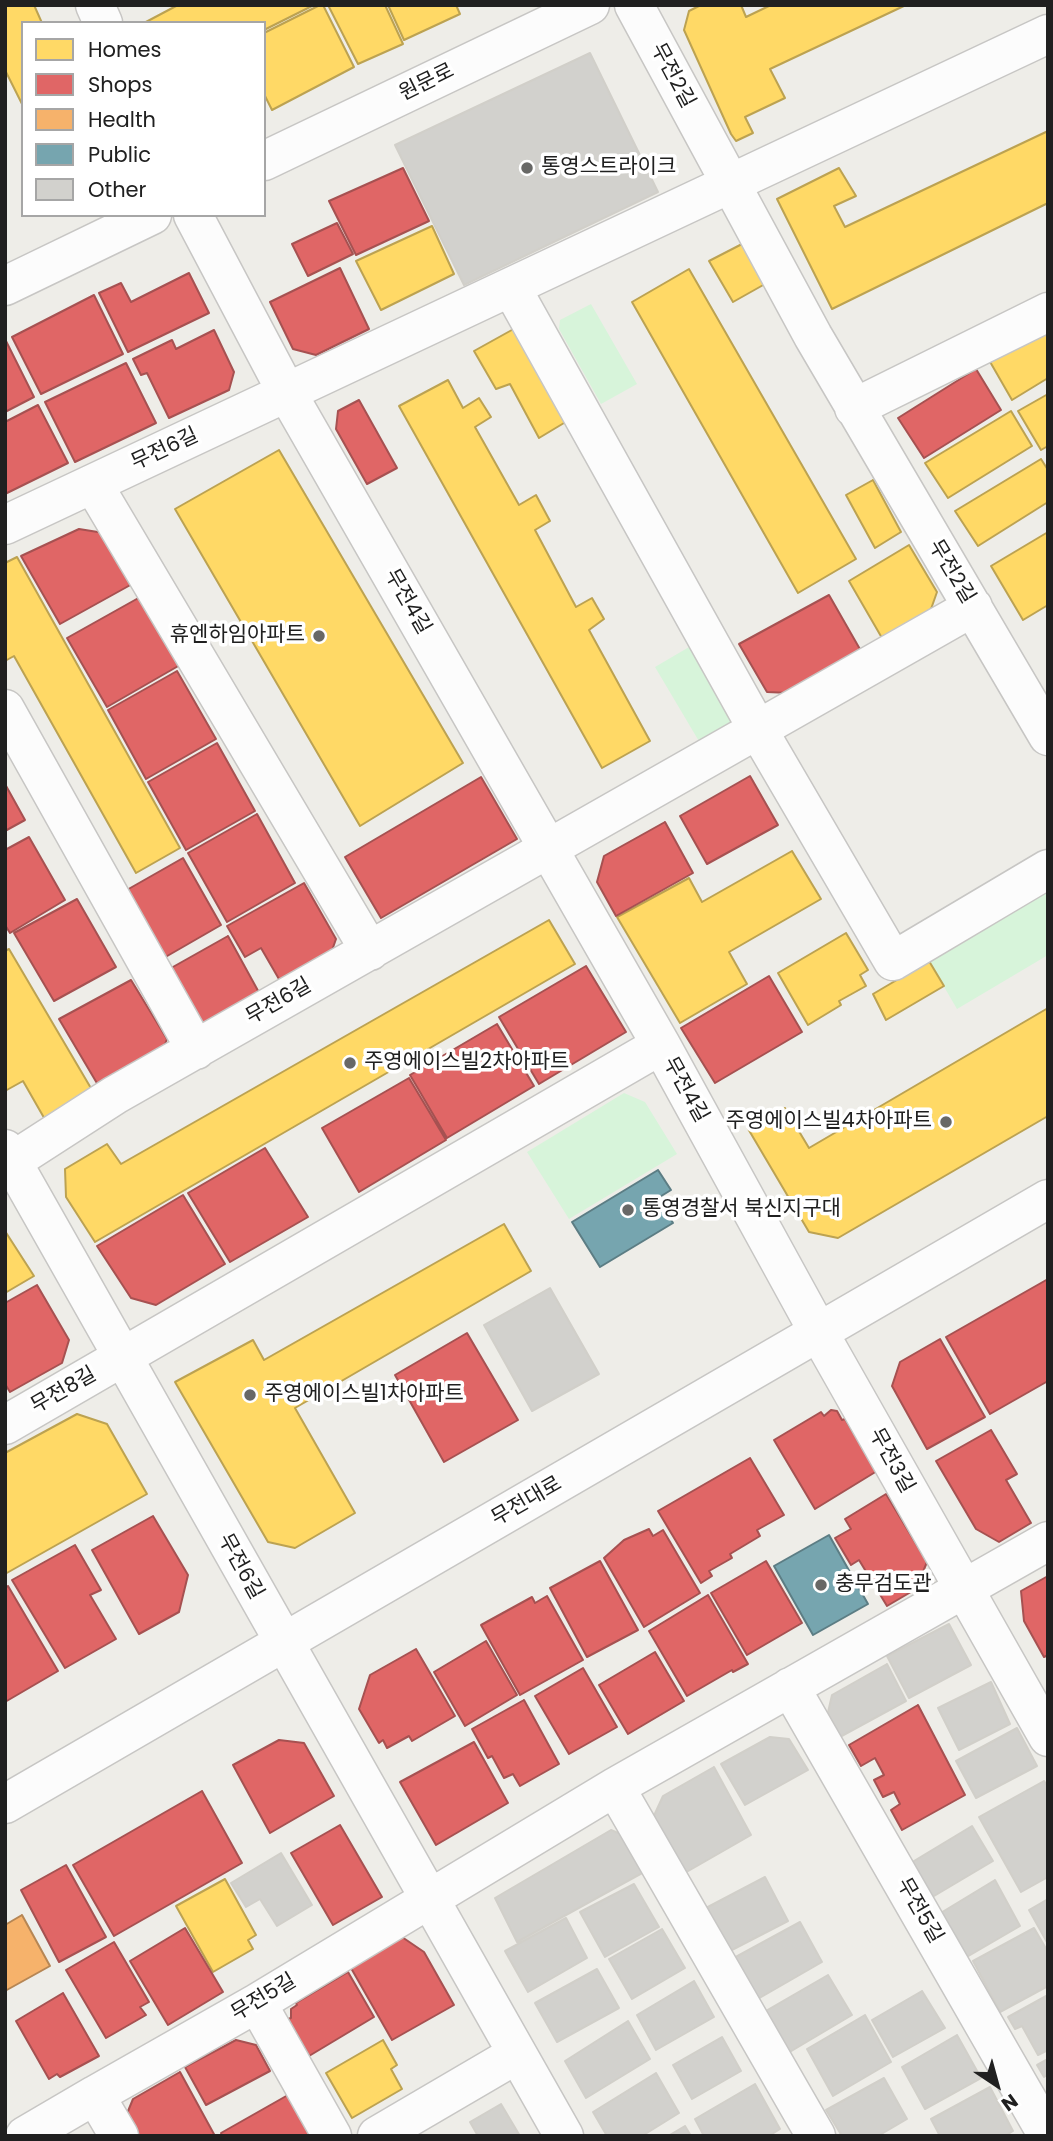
<!DOCTYPE html>
<meta charset="utf-8">
<style>
body{margin:0}
#map{position:relative;width:1053px;height:2141px;overflow:hidden;background:#eeede8;font-family:Poppins,sans-serif}
canvas{display:block}
.frame{position:absolute;inset:0;border:7px solid #202020;pointer-events:none}
.legend{position:absolute;left:21px;top:21px;width:245px;height:196px;box-sizing:border-box;background:#fff;border:2px solid #a6a6a6;margin:0;padding:9px 12px;list-style:none;font-size:21px;color:#202020}
.legend li{display:flex;align-items:center;gap:14px;height:35px}
.legend b{width:35px;border:2px solid #a6a6a6}
.north{position:absolute;left:962px;top:2050px;width:70px;height:70px;-webkit-text-stroke:5px #fff;paint-order:stroke;rotate:144deg;font-size:19px;font-weight:700;line-height:28px;text-align:center;color:#202020}
.north::after{content:'';display:block;margin:auto;width:24px;height:32px;background:#202020;clip-path:polygon(50% 0,100% 100%,50% 72%,0 100%)}
</style>
<div id="map">
<canvas width="1053" height="2141"></canvas>
<div class="frame"></div>
<ul class="legend">
<li><b style="height:19px;background:#ffd966"></b>Homes</li>
<li><b style="height:19px;background:#e06666"></b>Shops</li>
<li><b style="height:19px;background:#f6b26b"></b>Health</li>
<li><b style="height:19px;background:#76a5af"></b>Public</li>
<li><b style="height:19px;background:#d2d1cd"></b>Other</li>
</ul>
<div class="north">N</div>
</div>
<script>
const c = document.querySelector('canvas').getContext('2d');
c.lineJoin = 'round';
function fillPath(path, color) {
  c.fillStyle = color;
  c.fill(path, 'evenodd');
}
function poly(rows) {
  const path = new Path2D();
  for (const r of rows) {
    path.moveTo(r[0], r[1]);
    for (let i = 2; i < r.length; i += 2) path.lineTo(r[i], r[i + 1]);
  }
  return path;
}
function strokePath(path, color, width, dash) {
  c.strokeStyle = color;
  c.lineWidth = width;
  c.lineCap = dash ? 'butt' : 'round';
  c.setLineDash(dash || []);
  c.stroke(path);
}
function label(font, color, halo, rows, align = 'center') {
  c.font = font + ' Poppins,"Noto Sans KR",sans-serif';
  c.lineWidth = 7;
  c.setLineDash([]);
  c.textBaseline = 'middle';
  c.strokeStyle = halo;
  c.fillStyle = color;
  for (const [text, x, y, turn = 0] of rows) {
    c.save();
    c.translate(x, y);
    c.rotate((+turn || 0) * Math.PI / 180);
    c.textAlign = isNaN(turn) ? turn : align;
    if (halo) c.strokeText(text, 0, 0);
    c.fillText(text, 0, 0);
    c.restore();
  }
}
fillPath(poly([
 [591,304,637,384,601,404,559,329,560,320],
 [696,643,734,709,728,734,703,748,655,667],
 [1048,891,1048,955,957,1009,929,961],
 [624,1093,645,1102,677,1154,569,1219,527,1152]
]), '#d7f4da');
const homes = poly([
 [5,5,34,5,42,23,23,23,23,106,5,70,5,5],
 [178,5,314,5,264,30,264,23,144,23,178,5],
 [320,5,323,5,354,67,272,110,264,94,264,33,320,5],
 [328,5,385,5,403,44,358,64,328,5],
 [388,5,456,5,460,14,404,40,388,5],
 [701,5,741,5,746,17,771,5,906,5,770,69,785,98,745,117,753,133,736,141,731,134,684,30,689,11,701,5],
 [1048,131,1048,203,832,309,777,199,839,168,856,196,834,206,845,227,1048,131],
 [432,226,454,274,381,310,356,261,432,226],
 [742,244,765,284,733,302,709,261,742,244],
 [689,269,856,559,798,593,632,302,689,269],
 [519,326,569,420,539,438,510,384,496,389,474,351,519,326],
 [1048,330,1048,378,1012,400,989,360,1048,330],
 [448,380,463,408,479,398,491,417,475,427,519,505,536,495,550,521,535,530,576,607,592,598,604,619,589,630,650,741,602,768,399,406,448,380],
 [1048,394,1048,446,1041,450,1018,411,1048,394],
 [1011,411,1032,446,948,498,925,463,1011,411],
 [279,450,463,763,360,826,175,509,279,450],
 [1041,459,1048,470,1048,502,978,546,955,511,1041,459],
 [873,480,901,532,875,548,846,495,873,480],
 [1048,532,1048,605,1023,620,991,566,1048,532],
 [909,545,937,592,931,609,882,638,849,581,909,545],
 [17,557,180,848,136,873,14,656,5,661,5,563,17,557],
 [792,851,821,899,729,952,747,984,680,1023,617,917,689,878,702,902,792,851],
 [549,920,575,964,95,1242,66,1197,65,1169,107,1144,121,1164,549,920],
 [846,933,868,970,860,975,866,986,839,1001,841,1005,808,1025,778,973,846,933],
 [9,949,95,1095,47,1123,23,1081,5,1091,5,951,9,949],
 [929,961,944,986,886,1020,873,994,929,961],
 [1048,1008,1048,1116,838,1238,809,1232,747,1127,785,1108,809,1148,1048,1008],
 [504,1224,531,1271,295,1408,355,1513,295,1548,268,1542,175,1382,253,1340,264,1360,504,1224],
 [5,1231,34,1276,5,1293,5,1231],
 [77,1414,107,1424,147,1494,5,1574,5,1453,77,1414],
 [225,1879,256,1935,248,1940,253,1949,213,1972,176,1906,225,1879],
 [383,2040,397,2065,391,2069,402,2089,352,2118,326,2073,383,2040]
]);
fillPath(homes, '#ffd966');
strokePath(homes, '#bca251', 2);
const shops = poly([
 [403,168,429,221,356,255,329,201,403,168],
 [337,223,353,254,308,276,292,244,337,223],
 [340,268,369,329,316,355,293,349,270,302,340,268],
 [189,273,209,313,128,352,99,293,121,283,131,302,189,273],
 [94,295,123,354,41,394,12,337,94,295],
 [214,330,234,372,229,390,169,418,147,373,141,375,133,359,172,340,176,349,214,330],
 [5,339,34,397,5,412,5,339],
 [126,363,156,423,75,462,45,402,126,363],
 [976,369,1001,410,924,458,898,418,976,369],
 [359,400,397,468,367,484,336,429,338,411,359,400],
 [38,405,68,463,5,494,5,422,38,405],
 [79,529,104,533,134,583,60,624,21,556,79,529],
 [829,595,861,651,790,693,767,692,739,644,829,595],
 [142,596,180,665,107,707,67,638,142,596],
 [177,671,216,739,146,779,108,710,177,671],
 [217,743,255,811,186,850,148,782,217,743],
 [750,776,778,825,707,864,680,816,750,776],
 [481,777,517,839,381,918,345,857,481,777],
 [5,784,25,820,5,831,5,784],
 [257,814,295,883,227,922,188,853,257,814],
 [665,822,693,873,616,916,597,882,604,856,665,822],
 [29,837,65,900,10,933,5,925,5,850,29,837],
 [183,858,221,925,162,959,125,891,183,858],
 [304,883,336,939,329,959,283,986,261,948,245,957,227,926,304,883],
 [77,899,116,967,54,1001,14,933,77,899],
 [228,936,262,998,209,1028,192,1022,164,972,228,936],
 [586,966,626,1032,539,1084,499,1017,586,966],
 [769,976,802,1032,715,1083,681,1028,769,976],
 [131,980,167,1039,160,1057,101,1090,59,1019,131,980],
 [497,1024,534,1086,447,1138,410,1075,497,1024],
 [409,1078,446,1140,359,1192,322,1128,409,1078],
 [265,1148,308,1217,230,1262,188,1193,265,1148],
 [183,1195,225,1264,156,1305,131,1298,97,1246,183,1195],
 [1048,1279,1048,1381,990,1414,946,1337,1048,1279],
 [37,1285,69,1340,62,1363,10,1392,5,1384,5,1303,37,1285],
 [467,1333,518,1420,444,1462,395,1375,467,1333],
 [940,1339,985,1417,927,1449,892,1386,900,1362,940,1339],
 [831,1410,837,1411,842,1420,845,1419,877,1471,815,1509,774,1440,821,1412,824,1416,831,1410],
 [991,1430,1017,1474,1006,1480,1031,1523,999,1542,976,1529,936,1461,991,1430],
 [750,1458,784,1515,757,1530,760,1536,730,1554,732,1558,709,1571,712,1576,701,1583,658,1511,750,1458],
 [886,1494,927,1562,916,1589,887,1606,859,1560,851,1565,835,1538,851,1529,845,1519,886,1494],
 [153,1516,188,1575,179,1612,139,1634,92,1550,153,1516],
 [649,1529,653,1536,663,1530,700,1593,644,1627,604,1558,624,1540,649,1529],
 [75,1545,101,1590,90,1595,116,1639,65,1668,12,1580,75,1545],
 [600,1561,638,1630,587,1657,550,1588,600,1561],
 [766,1561,802,1623,747,1655,711,1593,766,1561],
 [1048,1576,1048,1655,1044,1657,1024,1621,1021,1591,1048,1576],
 [8,1586,58,1671,5,1702,5,1588,8,1586],
 [708,1595,748,1664,733,1672,732,1670,687,1696,649,1631,708,1595],
 [547,1596,583,1660,520,1695,481,1625,532,1597,535,1603,547,1596],
 [486,1641,517,1695,465,1726,434,1672,486,1641],
 [416,1649,455,1716,412,1741,409,1736,387,1748,383,1740,379,1743,359,1709,370,1675,416,1649],
 [655,1652,684,1701,628,1734,599,1685,655,1652],
 [583,1668,617,1727,569,1754,535,1696,583,1668],
 [524,1700,559,1764,520,1786,513,1774,504,1778,492,1756,488,1758,472,1729,524,1700],
 [918,1705,965,1795,902,1830,891,1810,900,1804,894,1792,883,1797,874,1780,884,1775,875,1758,861,1766,849,1745,918,1705],
 [279,1740,304,1743,334,1796,270,1833,233,1765,279,1740],
 [474,1742,508,1803,436,1845,400,1782,474,1742],
 [202,1791,242,1863,114,1936,73,1865,202,1791],
 [340,1825,382,1897,333,1925,291,1853,340,1825],
 [66,1865,106,1937,59,1962,21,1890,66,1865],
 [185,1928,223,1992,168,2025,130,1961,185,1928],
 [402,1937,424,1952,454,2005,392,2040,351,1968,402,1937],
 [114,1942,149,2002,140,2007,146,2015,106,2038,66,1970,114,1942],
 [348,1972,374,2017,309,2056,288,2019,291,2018,291,2009,297,2005,296,2003,348,1972],
 [63,1993,99,2056,60,2077,57,2074,49,2079,16,2021,63,1993],
 [236,2040,256,2045,270,2071,206,2105,185,2067,236,2040],
 [180,2072,215,2136,137,2136,126,2116,133,2099,180,2072],
 [288,2095,311,2136,222,2136,221,2133,288,2095]
]);
fillPath(shops, '#e06666');
strokePath(shops, '#a65151', 2);
const health = poly([
 [22,1915,50,1966,5,1991,5,1925,22,1915]
]);
fillPath(health, '#f6b26b');
strokePath(health, '#b68654', 2);
const public = poly([
 [658,1170,671,1190,658,1198,673,1223,600,1267,572,1222,658,1170],
 [829,1535,868,1604,813,1635,774,1566,829,1535]
]);
fillPath(public, '#76a5af');
strokePath(public, '#5c7d84', 2);
const building = poly([
 [590,53,658,192,464,285,395,145,590,53],
 [550,1288,599,1374,532,1411,484,1325,550,1288],
 [949,1624,971,1665,909,1698,887,1656,949,1624],
 [887,1664,906,1701,838,1738,826,1721,832,1695,887,1664],
 [991,1682,1010,1724,959,1750,938,1708,991,1682],
 [1017,1728,1037,1766,976,1798,956,1761,1017,1728],
 [770,1737,789,1739,808,1770,745,1805,721,1764,770,1737],
 [714,1767,751,1835,683,1874,652,1820,663,1796,714,1767],
 [1044,1781,1048,1787,1048,1877,1021,1892,979,1817,1044,1781],
 [972,1826,993,1861,929,1899,909,1864,972,1826],
 [611,1830,623,1835,644,1872,517,1942,495,1898,611,1830],
 [281,1853,312,1905,277,1926,260,1899,246,1907,231,1883,281,1853],
 [765,1877,788,1921,728,1952,704,1909,765,1877],
 [995,1880,1020,1926,965,1958,939,1914,995,1880],
 [634,1884,659,1927,605,1957,580,1912,634,1884],
 [1048,1899,1048,1944,1029,1910,1048,1899],
 [566,1918,587,1958,528,1992,505,1951,566,1918],
 [800,1922,822,1962,756,2000,732,1959,800,1922],
 [1034,1928,1048,1952,1048,1986,1000,2012,973,1961,1034,1928],
 [662,1929,685,1968,632,1999,609,1959,662,1929],
 [597,1969,619,2008,557,2042,535,2003,597,1969],
 [828,1975,852,2015,788,2053,764,2012,828,1975],
 [694,1981,714,2017,656,2050,637,2015,694,1981],
 [922,1991,945,2028,893,2057,872,2020,922,1991],
 [1048,1995,1048,2050,1038,2055,1022,2026,1015,2029,1008,2017,1048,1995],
 [865,2015,891,2062,833,2096,807,2049,865,2015],
 [628,2021,650,2059,586,2098,565,2061,628,2021],
 [957,2035,981,2078,925,2109,902,2067,957,2035],
 [722,2037,741,2071,692,2099,673,2065,722,2037],
 [1048,2059,1048,2074,1044,2077,1037,2065,1048,2059],
 [656,2073,679,2113,642,2136,607,2136,593,2112,656,2073],
 [884,2078,907,2119,878,2136,842,2136,826,2110,884,2078],
 [755,2084,780,2129,769,2136,704,2136,695,2119,755,2084],
 [990,2087,1013,2131,1005,2136,940,2136,931,2119,990,2087],
 [501,2104,520,2136,478,2136,470,2122,501,2104],
 [685,2126,691,2136,668,2136,685,2126]
]);
fillPath(building, '#d2d1cd');
strokePath(building, '#d1cfc9', 2);
const minor = poly([
 [95,5,103,23],
 [634,5,813,336,1048,736],
 [264,161,590,5],
 [193,215,287,393,661,1045,819,1333,1048,1737],
 [5,286,152,215],
 [511,287,758,730,893,961,1048,869],
 [854,408,1048,312],
 [93,484,370,951],
 [5,525,1048,34],
 [5,709,196,1050],
 [5,1149,564,2136],
 [5,1166,115,1095,973,607],
 [5,1425,661,1045],
 [790,1687,1048,2136],
 [615,1787,816,2136],
 [5,1804,1048,1199],
 [257,2003,332,2136],
 [95,2095,257,2003,615,1787,1048,1541],
 [25,2136,95,2095,119,2136],
 [377,2136,517,2054]
]);
strokePath(minor, '#c7c6c4', 41);
strokePath(minor, '#fcfcfc', 38);
for (const [x, y, r, color] of [
 [527,168,7,"#686866"],
 [319,636,7,"#686866"],
 [350,1063,7,"#686866"],
 [946,1122,7,"#686866"],
 [628,1210,7,"#686866"],
 [250,1395,7,"#686866"],
 [821,1585,7,"#686866"]
]) {
  const dot = new Path2D();
  dot.arc(x, y, r, 0, 2 * Math.PI);
  c.fillStyle = color;
  c.fill(dot);
  strokePath(dot, '#fff', 2.5);
}
label('21px', '#202020', '#fff', [
 ["무전2길",672,76,62],
 ["원문로",427,83,-26],
 ["무전6길",165,450,-25],
 ["무전2길",951,572,59],
 ["무전4길",407,602,60],
 ["무전6길",279,1002,-30],
 ["무전4길",685,1090,61],
 ["무전8길",64,1391,-30],
 ["무전3길",891,1461,61],
 ["무전대로",527,1502,-30],
 ["무전6길",240,1567,61],
 ["무전5길",919,1911,60],
 ["무전5길",264,1998,-31]
]);
label('21px', '#202020', '#fff', [
 ["통영스트라이크",541,168],
 ["휴엔하임아파트",305,636,"right"],
 ["주영에이스빌2차아파트",364,1063],
 ["주영에이스빌4차아파트",932,1122,"right"],
 ["통영경찰서 북신지구대",642,1210],
 ["주영에이스빌1차아파트",264,1395],
 ["충무검도관",835,1585]
], 'left');
</script>
